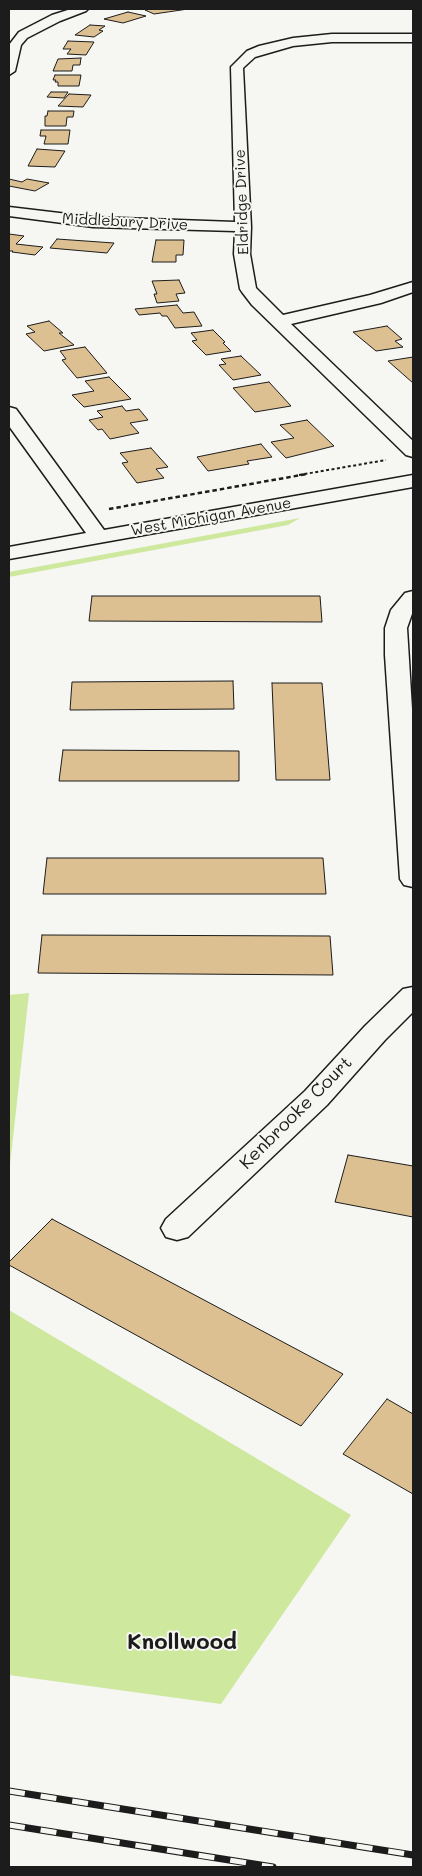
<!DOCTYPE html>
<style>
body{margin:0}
#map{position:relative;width:422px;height:1876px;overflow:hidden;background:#f6f6f2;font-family:Mali,sans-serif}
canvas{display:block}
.frame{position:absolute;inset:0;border:10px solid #1c1c1c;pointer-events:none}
</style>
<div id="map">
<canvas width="422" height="1876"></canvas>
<div class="frame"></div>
</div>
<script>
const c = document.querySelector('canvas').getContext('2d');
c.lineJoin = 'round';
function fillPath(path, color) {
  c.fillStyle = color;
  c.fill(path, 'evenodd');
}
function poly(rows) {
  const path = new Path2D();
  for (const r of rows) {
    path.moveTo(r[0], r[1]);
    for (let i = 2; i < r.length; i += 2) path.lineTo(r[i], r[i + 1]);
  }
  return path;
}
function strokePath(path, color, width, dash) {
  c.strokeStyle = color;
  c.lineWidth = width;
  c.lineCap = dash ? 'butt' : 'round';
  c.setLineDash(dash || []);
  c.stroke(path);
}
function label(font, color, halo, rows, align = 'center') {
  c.font = font + ' Mali,sans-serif';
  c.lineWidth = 4;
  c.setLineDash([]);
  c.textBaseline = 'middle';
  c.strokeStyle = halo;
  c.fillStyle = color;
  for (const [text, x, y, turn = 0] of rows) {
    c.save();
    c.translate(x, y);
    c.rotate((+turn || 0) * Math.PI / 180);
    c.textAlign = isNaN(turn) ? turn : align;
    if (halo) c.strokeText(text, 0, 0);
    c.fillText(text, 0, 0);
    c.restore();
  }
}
fillPath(poly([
 [300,518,288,525,9,577,9,572],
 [29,993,9,1174,9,995],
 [9,1310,351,1515,221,1704,9,1675]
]), '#cee89e');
const building = poly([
 [152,9,188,9,154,14,145,10,152,9],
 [128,12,146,16,123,23,104,19,128,12],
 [90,25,105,26,99,30,103,31,94,37,75,35,90,25],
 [68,41,94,42,86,55,67,54,71,49,63,49,68,41],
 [81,58,80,65,73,65,72,71,53,71,58,59,81,58],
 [55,75,81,75,79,86,58,86,58,82,55,82,56,80,53,80,55,75],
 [51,92,68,92,64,98,47,97,51,92],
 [69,94,91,95,83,107,58,106,69,94],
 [48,111,74,111,73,117,67,117,66,126,45,126,45,116,47,116,48,111],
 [41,130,70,130,68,144,44,144,46,136,40,136,41,130],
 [37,149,65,151,55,167,28,166,37,149],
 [9,179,22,182,27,179,49,183,35,191,9,186,9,179],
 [9,234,24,236,16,244,43,247,35,255,12,252,13,251,9,251,9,234],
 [57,239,114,243,107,253,50,248,57,239],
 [156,240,184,240,183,255,176,255,176,262,152,262,156,240],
 [179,280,185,293,176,294,179,301,157,303,154,294,157,294,152,281,179,280],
 [177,305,183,313,194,312,202,326,175,328,167,316,162,316,160,313,139,315,135,309,177,305],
 [49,321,63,333,59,333,74,345,44,351,26,334,35,332,27,326,49,321],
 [387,326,402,339,395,341,403,347,376,351,353,332,387,326],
 [213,330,225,342,223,343,231,351,206,355,192,341,197,340,191,333,213,330],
 [85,347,107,373,77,378,62,360,66,359,60,351,85,347],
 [241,356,261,375,233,380,219,365,226,364,221,359,241,356],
 [413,357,413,383,388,361,413,357],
 [109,377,131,399,84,407,72,395,94,391,85,381,109,377],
 [269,382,291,406,255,412,233,388,269,382],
 [122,406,126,411,139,409,148,420,130,423,139,433,110,439,102,429,98,430,89,420,103,417,97,411,122,406],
 [307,420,334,446,286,458,271,442,294,438,280,425,307,420],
 [261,444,272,457,247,461,249,464,208,471,197,457,261,444],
 [151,448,168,467,156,469,164,478,137,483,122,463,128,462,120,453,151,448],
 [92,596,320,596,322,622,89,621,92,596],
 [233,681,234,709,70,710,72,682,233,681],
 [272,683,322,683,330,780,276,780,272,683],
 [63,750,239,751,239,781,59,781,63,750],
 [47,858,323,858,326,894,43,894,47,858],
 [42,935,330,936,333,975,38,973,42,935],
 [348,1155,413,1166,413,1217,335,1202,348,1155],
 [52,1219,343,1374,301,1426,9,1265,9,1262,52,1219],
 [387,1399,413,1414,413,1494,343,1454,387,1399]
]);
fillPath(building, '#ddc091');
strokePath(building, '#1c1c1c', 1);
const minor = poly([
 [71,9,88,9,86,11,60,21,27,38,21,45,15,71,9,75,9,45,19,32,52,15,71,9],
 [332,34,413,34,413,42,332,42,293,46,255,57,243,68,251,227,250,254,256,288,283,315,370,295,413,282,413,292,381,303,291,324,413,441,413,457,406,455,252,305,242,292,240,289,234,254,235,231,93,227,9,216,9,207,93,217,235,222,231,67,247,51,259,46,293,38,332,34],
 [9,407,16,409,104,530,413,475,413,487,9,559,9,547,86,533,9,426,9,407],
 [413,591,413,611,407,628,413,725,413,887,404,885,400,879,385,655,385,628,391,610,405,593,413,591],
 [413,987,413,1012,385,1040,327,1105,188,1237,177,1240,166,1237,161,1228,166,1219,305,1091,365,1026,403,989,413,987]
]);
strokePath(minor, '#1c1c1c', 3);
strokePath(poly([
 [299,475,386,460]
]), '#1c1c1c', 2, [3, 2.5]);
strokePath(poly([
 [109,509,307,474]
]), '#1c1c1c', 2.5, [4.5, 3]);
fillPath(minor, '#f6f6f2');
const rail = poly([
 [9,1791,413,1855],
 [9,1825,273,1867]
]);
strokePath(rail, '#1c1c1c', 7);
strokePath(rail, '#f6f6f2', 5, [16]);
label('15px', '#1c1c1c', '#f6f6f2', [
 ["Eldridge Drive",242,202,-92],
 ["Middlebury Drive",125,222,3],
 ["West Michigan Avenue",211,517,-10]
]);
label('18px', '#1c1c1c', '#f6f6f2', [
 ["Kenbrooke Court",296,1113,-45]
]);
label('bold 22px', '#1c1c1c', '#f6f6f2', [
 ["Knollwood",182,1642]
]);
</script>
